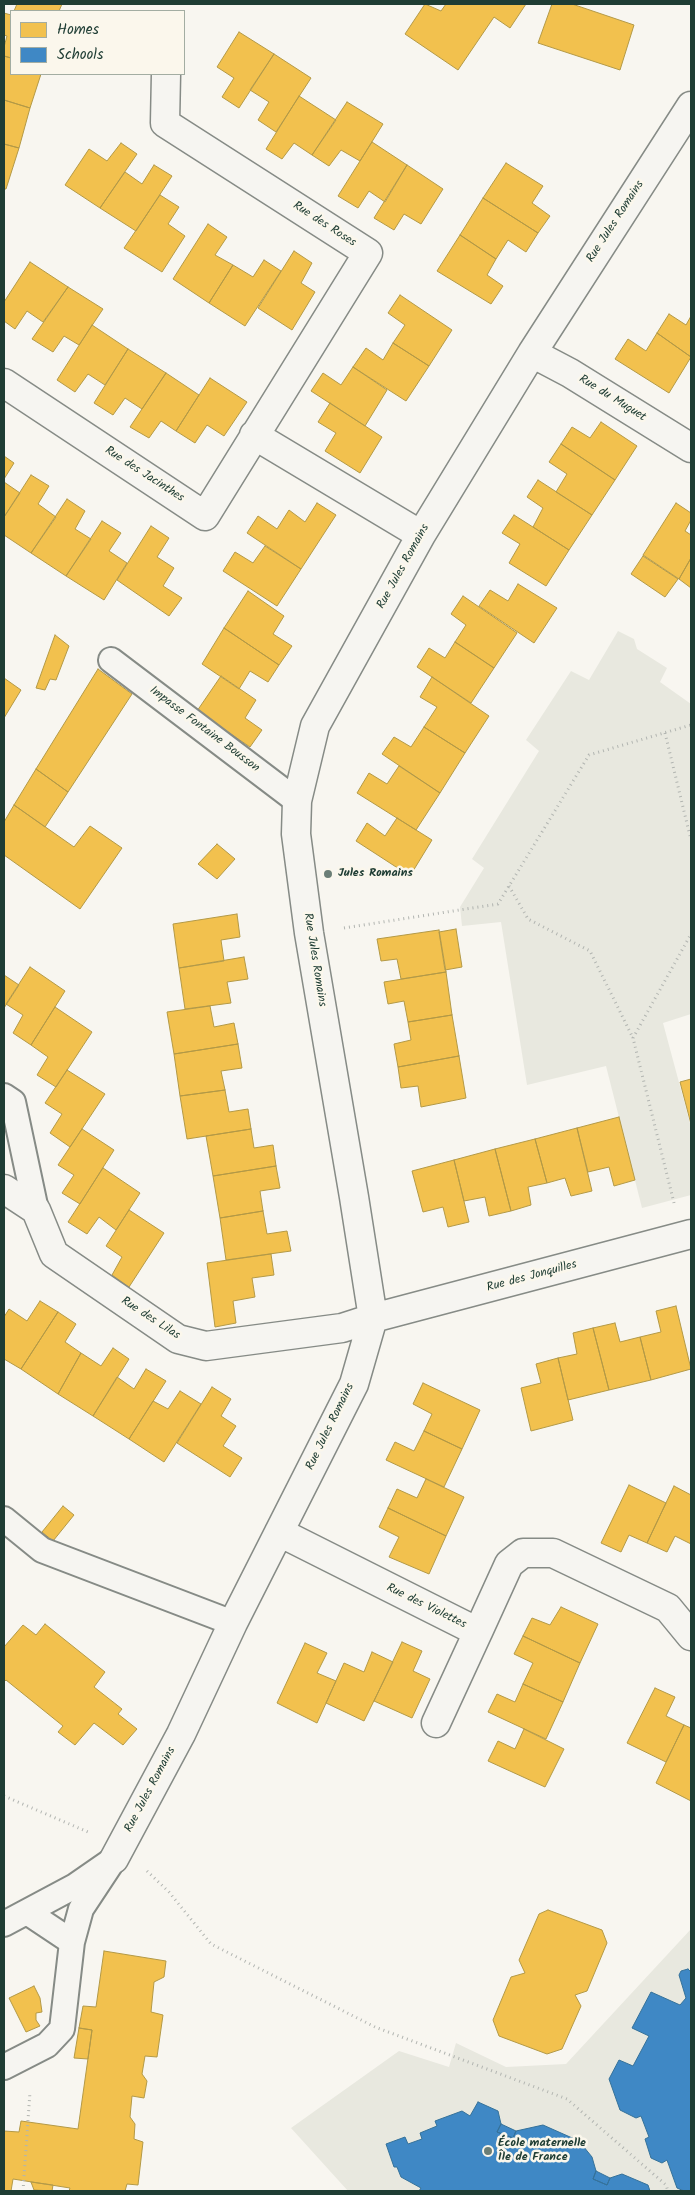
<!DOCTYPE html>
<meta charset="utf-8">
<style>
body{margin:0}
#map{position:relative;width:695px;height:2195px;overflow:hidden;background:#f8f6f0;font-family:Kalam,sans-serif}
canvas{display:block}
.frame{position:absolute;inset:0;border:5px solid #1f3d34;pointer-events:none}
.legend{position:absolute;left:10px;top:10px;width:175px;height:65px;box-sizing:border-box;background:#fbf7ec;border:1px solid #a3ada2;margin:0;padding:6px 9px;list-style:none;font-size:15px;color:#1f3d34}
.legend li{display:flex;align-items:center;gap:10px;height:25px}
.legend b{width:25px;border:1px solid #a3ada2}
</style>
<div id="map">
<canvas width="695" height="2195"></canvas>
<div class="frame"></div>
<ul class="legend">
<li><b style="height:14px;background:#f2c14e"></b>Homes</li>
<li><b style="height:14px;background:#3f88c5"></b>Schools</li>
</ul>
</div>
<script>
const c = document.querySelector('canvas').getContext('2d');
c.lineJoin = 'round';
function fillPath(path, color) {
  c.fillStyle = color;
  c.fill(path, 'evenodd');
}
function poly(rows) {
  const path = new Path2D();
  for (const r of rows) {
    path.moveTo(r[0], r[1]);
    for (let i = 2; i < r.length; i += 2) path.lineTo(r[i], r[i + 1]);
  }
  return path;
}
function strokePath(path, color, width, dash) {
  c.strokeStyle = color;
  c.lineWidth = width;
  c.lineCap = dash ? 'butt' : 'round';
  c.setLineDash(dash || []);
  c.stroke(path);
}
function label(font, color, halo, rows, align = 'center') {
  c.font = font + ' Kalam,sans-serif';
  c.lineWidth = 5;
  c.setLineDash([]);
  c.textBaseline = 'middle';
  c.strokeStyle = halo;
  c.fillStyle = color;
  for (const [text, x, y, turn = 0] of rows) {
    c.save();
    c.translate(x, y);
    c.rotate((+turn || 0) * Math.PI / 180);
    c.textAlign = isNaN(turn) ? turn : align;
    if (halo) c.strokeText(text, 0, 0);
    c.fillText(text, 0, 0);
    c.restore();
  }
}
fillPath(poly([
 [618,631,634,639,637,649,667,668,660,682,691,704,691,1014,663,1023,691,1127,691,1195,642,1208,606,1066,527,1085,501,922,462,926,460,907,484,868,472,859,539,751,526,740,571,671,589,680],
 [691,1929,691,2191,348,2191,291,2128,399,2051,449,2067,456,2043,506,2067,566,2064]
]), '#e8e8df');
const homes = poly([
 [17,4,62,4,59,11,14,11,17,4],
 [425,4,441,11,446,4,526,4,510,28,494,17,458,70,405,34,425,4],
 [552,4,572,4,634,25,620,70,538,43,552,4],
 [4,13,11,15,11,58,4,56,4,47,7,36,4,35,4,13],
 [239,32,274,54,239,108,222,97,234,78,217,67,239,32],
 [274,54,311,78,276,132,258,120,269,102,250,90,274,54],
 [4,56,11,58,11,74,41,74,30,108,4,100,4,56],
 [299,96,336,120,312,155,294,143,282,159,266,149,299,96],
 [4,100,30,108,19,148,4,144,4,100],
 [347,102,383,124,360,161,341,150,329,166,312,155,347,102],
 [372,142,407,165,385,202,369,191,358,208,338,196,372,142],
 [121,143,137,154,100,208,65,185,89,149,107,161,121,143],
 [4,144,19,148,6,189,4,189,4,144],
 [506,163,543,186,532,203,550,216,538,233,483,198,506,163],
 [154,165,172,176,136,231,100,208,125,172,142,184,154,165],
 [407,165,443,189,421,224,404,214,394,230,374,218,407,165],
 [160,195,179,207,168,224,185,236,162,272,124,248,160,195],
 [483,198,538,233,526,252,508,240,496,259,460,235,483,198],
 [208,224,227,237,215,255,233,265,209,303,173,279,208,224],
 [460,235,496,259,487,275,503,286,491,304,437,271,460,235],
 [294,251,312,263,301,283,315,292,292,330,258,308,294,251],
 [264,260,281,271,245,326,209,303,233,265,253,277,264,260],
 [30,262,68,287,43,322,27,311,15,329,4,321,4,302,30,262],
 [68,287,103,309,79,345,64,336,53,352,32,339,68,287],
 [400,295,452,330,429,366,393,343,405,325,388,313,400,295],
 [669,314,686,325,691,316,691,357,657,333,669,314],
 [92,325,128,349,105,385,88,374,75,392,57,380,92,325],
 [657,333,691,357,669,393,615,359,628,339,646,351,657,333],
 [393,343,429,366,406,401,353,367,366,348,383,360,393,343],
 [128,349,166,373,142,409,125,398,113,415,94,403,128,349],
 [353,367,387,390,365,426,311,391,323,373,341,385,353,367],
 [166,373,199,395,176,431,161,421,149,438,130,427,166,373],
 [210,378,247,402,224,436,207,425,195,443,176,431,210,378],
 [330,403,382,437,360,473,325,451,336,433,318,422,330,403],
 [601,422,637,446,615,480,561,444,572,427,590,438,601,422],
 [561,444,615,480,592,515,556,492,567,474,549,462,561,444],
 [4,456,14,463,4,479,4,456],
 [31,475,49,486,38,504,56,517,31,553,4,535,4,517,31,475],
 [538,480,592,515,569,550,533,527,543,508,527,497,538,480],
 [4,482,20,493,4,517,4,482],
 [67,499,85,511,75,529,91,539,66,576,31,553,67,499],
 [317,503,336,515,301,569,247,533,258,516,277,529,289,510,305,522,317,503],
 [676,503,691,513,691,520,685,531,691,535,691,558,679,579,643,555,676,503],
 [514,515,569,550,546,586,509,563,520,544,502,533,514,515],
 [102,521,121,533,109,551,127,563,104,600,66,576,102,521],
 [151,526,169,538,157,557,174,568,163,586,182,598,169,616,117,580,151,526],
 [265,546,301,569,277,606,223,571,235,552,253,563,265,546],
 [643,556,678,579,665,597,631,574,643,556],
 [691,558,691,588,679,579,691,558],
 [518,584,557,608,534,643,479,606,490,590,508,601,518,584],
 [248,591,284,616,273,634,292,646,279,665,224,628,248,591],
 [463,596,517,633,494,668,455,642,466,625,451,614,463,596],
 [224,628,279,665,268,682,250,671,239,689,202,664,224,628],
 [55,635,69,646,56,680,50,679,45,690,36,688,55,635],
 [455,642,494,668,471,703,417,667,429,648,445,658,455,642],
 [98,669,132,694,68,792,36,769,98,669],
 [221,676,256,700,245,718,262,730,250,747,197,711,221,676],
 [432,677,489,716,465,753,424,727,437,707,420,697,432,677],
 [4,678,21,690,4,718,4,678],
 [424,727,465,753,440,793,382,754,394,737,411,747,424,727],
 [399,766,440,793,416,830,357,793,369,773,387,784,399,766],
 [36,769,68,792,45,827,14,805,36,769],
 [14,805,74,847,90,826,122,848,80,909,4,855,4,822,14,805],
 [397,818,432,840,410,876,356,841,367,823,385,836,397,818],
 [217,844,235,859,217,879,198,864,217,844],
 [237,914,240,937,221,940,224,961,179,968,173,924,237,914],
 [456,929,462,967,445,970,439,932,456,929],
 [439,930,446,972,401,979,397,959,381,961,377,939,439,930],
 [244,957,248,979,227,982,231,1003,185,1009,179,968,244,957],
 [30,967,65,991,31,1045,13,1033,23,1015,6,1004,30,967],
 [446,972,452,1015,408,1022,404,1001,388,1004,384,982,446,972],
 [4,975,19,985,4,1008,4,975],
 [210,1006,214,1027,234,1023,238,1044,174,1054,167,1012,210,1006],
 [55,1007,92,1032,56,1087,37,1075,48,1057,31,1045,55,1007],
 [452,1015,459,1056,398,1067,394,1044,411,1040,408,1022,452,1015],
 [238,1044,242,1068,221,1071,225,1090,180,1096,174,1054,238,1044],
 [459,1056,466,1098,421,1107,418,1086,401,1088,398,1067,459,1056],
 [67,1070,105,1094,70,1147,50,1133,62,1114,45,1103,67,1070],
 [691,1079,691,1124,680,1082,691,1079],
 [225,1090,229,1112,248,1109,251,1129,187,1139,180,1096,225,1090],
 [619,1117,635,1180,614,1186,609,1167,588,1172,577,1128,619,1117],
 [577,1128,592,1191,571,1196,565,1178,547,1183,535,1139,577,1128],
 [82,1129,114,1150,80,1204,62,1193,74,1175,58,1165,82,1129],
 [251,1129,254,1148,273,1145,276,1166,213,1176,206,1136,251,1129],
 [535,1139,547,1183,528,1187,531,1205,511,1211,495,1149,535,1139],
 [495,1149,511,1211,489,1216,485,1197,464,1201,454,1160,495,1149],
 [454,1160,469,1222,448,1227,443,1207,423,1212,412,1171,454,1160],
 [276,1166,280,1188,260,1191,263,1211,220,1218,213,1176,276,1166],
 [103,1168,140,1193,116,1230,99,1217,87,1234,68,1222,103,1168],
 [129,1210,164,1233,129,1287,112,1275,122,1257,106,1246,129,1210],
 [263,1211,267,1234,287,1231,291,1251,226,1260,220,1218,263,1211],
 [271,1254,274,1275,252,1278,255,1297,233,1301,236,1323,215,1327,207,1263,271,1254],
 [40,1301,58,1312,21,1369,4,1359,4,1317,9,1309,27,1321,40,1301],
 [676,1306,691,1369,651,1380,640,1337,661,1332,656,1311,676,1306],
 [58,1312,76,1324,65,1342,81,1353,58,1394,21,1369,58,1312],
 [615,1323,620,1342,640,1337,651,1380,609,1390,593,1328,615,1323],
 [593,1328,609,1390,568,1400,558,1358,577,1354,573,1333,593,1328],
 [113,1348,129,1359,93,1416,58,1394,81,1353,101,1366,113,1348],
 [558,1358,573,1420,531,1431,521,1388,541,1383,536,1364,558,1358],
 [146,1369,166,1381,129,1439,93,1416,117,1377,134,1389,146,1369],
 [423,1383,480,1410,462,1449,424,1431,432,1414,413,1404,423,1383],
 [212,1387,231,1399,221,1416,236,1426,223,1446,242,1458,230,1477,177,1443,212,1387],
 [180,1391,201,1404,164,1462,129,1439,153,1401,168,1409,180,1391],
 [424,1431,462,1449,444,1487,386,1460,395,1442,414,1451,424,1431],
 [426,1479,464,1497,446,1536,388,1508,397,1489,417,1498,426,1479],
 [629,1485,666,1503,647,1543,629,1535,621,1552,601,1543,629,1485],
 [674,1486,691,1495,691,1544,675,1536,667,1552,647,1543,674,1486],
 [63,1506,74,1515,53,1541,42,1532,63,1506],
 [388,1508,446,1536,429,1574,389,1557,399,1537,379,1527,388,1508],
 [561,1607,598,1624,580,1663,523,1636,532,1618,550,1625,561,1607],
 [45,1624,105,1672,94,1687,122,1709,118,1714,137,1729,123,1745,94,1723,75,1745,58,1732,63,1726,6,1680,4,1682,4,1647,23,1625,36,1635,45,1624],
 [523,1636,580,1663,563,1702,523,1684,533,1663,514,1654,523,1636],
 [402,1642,422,1651,413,1671,430,1679,412,1718,374,1701,402,1642],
 [305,1643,327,1653,317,1673,336,1681,317,1723,277,1703,305,1643],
 [372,1652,393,1662,364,1721,326,1703,344,1663,364,1672,372,1652],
 [523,1684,563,1702,546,1739,488,1712,497,1694,515,1702,523,1684],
 [655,1688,675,1697,666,1716,684,1725,666,1762,627,1743,655,1688],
 [684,1725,691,1728,691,1801,656,1783,684,1725],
 [524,1729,564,1749,545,1787,488,1761,498,1741,515,1749,524,1729],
 [548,1910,602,1930,607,1943,587,1991,575,1995,581,2006,562,2049,547,2054,499,2036,493,2020,511,1977,525,1973,519,1960,539,1914,548,1910],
 [104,1951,166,1961,164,1977,154,1982,151,2012,163,2015,157,2057,145,2056,142,2074,147,2081,144,2098,132,2096,130,2117,135,2124,134,2139,143,2142,138,2185,127,2184,125,2191,69,2191,70,2188,13,2179,11,2191,4,2191,4,2131,19,2132,21,2121,78,2129,92,2030,79,2028,83,2006,96,2007,104,1951],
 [34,1986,40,1998,42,2012,36,2013,36,2020,40,2026,26,2032,9,1998,34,1986],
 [79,2028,92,2030,88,2059,74,2058,79,2028],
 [31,2182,53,2185,52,2191,34,2190,31,2182]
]);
fillPath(homes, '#f2c14e');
strokePath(homes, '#b39946', 1);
const schools = poly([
 [688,1969,691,1972,691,2191,684,2191,677,2188,667,2160,662,2163,651,2158,645,2139,649,2137,641,2116,636,2118,620,2110,609,2079,619,2060,633,2066,649,2036,632,2028,651,1992,680,2005,686,1998,679,1975,681,1971,688,1969],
 [478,2102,498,2111,501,2124,497,2132,513,2138,516,2131,543,2125,579,2141,592,2157,596,2171,593,2179,607,2185,610,2178,622,2174,648,2185,650,2191,419,2191,421,2188,401,2177,397,2167,394,2167,386,2144,405,2137,408,2144,422,2139,420,2133,437,2126,435,2121,462,2111,470,2116,478,2102],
 [501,2124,516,2131,513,2138,497,2132,501,2124],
 [596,2171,610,2178,607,2185,593,2179,596,2171]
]);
fillPath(schools, '#3f88c5');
strokePath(schools, '#35729a', 1);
const lane = poly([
 [111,660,297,801],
 [4,1096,13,1102,36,1210],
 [4,1519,42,1550,233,1623],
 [27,1912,72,1942],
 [4,1924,75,1886,114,1859,81,1909,72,1942,62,2029,47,2045,4,2067]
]);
const street = poly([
 [532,353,570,373,691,448],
 [4,383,205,516,368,253,165,123,166,74],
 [254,435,421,535],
 [4,1189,36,1210,54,1254,178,1339,206,1346,342,1328,373,1318,691,1234],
 [279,1532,478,1632,509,1564,523,1553,553,1553,668,1608,691,1636],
 [436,1723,478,1632],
 [114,1859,181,1734,233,1623,354,1384,373,1318,354,1197,309,933,296,834,297,801,315,726,421,535,532,353,691,106]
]);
strokePath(lane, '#868b86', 28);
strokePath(street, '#868b86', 31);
strokePath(poly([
 [665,733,691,840],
 [509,886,528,919,590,951,633,1038],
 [344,928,498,904,589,755,691,725],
 [674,1203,633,1038,691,934],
 [4,1796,88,1832],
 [147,1871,169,1892,211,1944,375,2027,567,2099,666,2185,668,2191],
 [23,2191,30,2092]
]), '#b2b5b1', 3, [1, 4]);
strokePath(lane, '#f6f5f1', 24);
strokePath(street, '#f6f5f1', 28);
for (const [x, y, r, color] of [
 [328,874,5,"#6b7e76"],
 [488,2151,5,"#6b7e76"]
]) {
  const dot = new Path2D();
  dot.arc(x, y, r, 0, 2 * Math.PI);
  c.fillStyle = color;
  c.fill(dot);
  strokePath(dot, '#fbf7ec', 2);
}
label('12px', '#1f3d34', '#fbf7ec', [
 ["Rue Jules Romains",616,222,-57],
 ["Rue des Roses",324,225,33],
 ["Rue du Muguet",612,399,32],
 ["Rue des Jacinthes",144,475,33],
 ["Rue Jules Romains",404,567,-61],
 ["Impasse Fontaine Bousson",204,730,37],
 ["Rue Jules Romains",314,960,81],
 ["Rue des Jonquilles",532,1277,-15],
 ["Rue des Lilas",150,1319,33],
 ["Rue Jules Romains",331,1427,-64],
 ["Rue des Violettes",426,1607,26],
 ["Rue Jules Romains",151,1790,-62]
]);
label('bold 12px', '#1f3d34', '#fbf7ec', [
 ["Jules Romains",338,874],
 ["École maternelle",498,2144],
 ["Île de France",498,2158]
], 'left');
</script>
